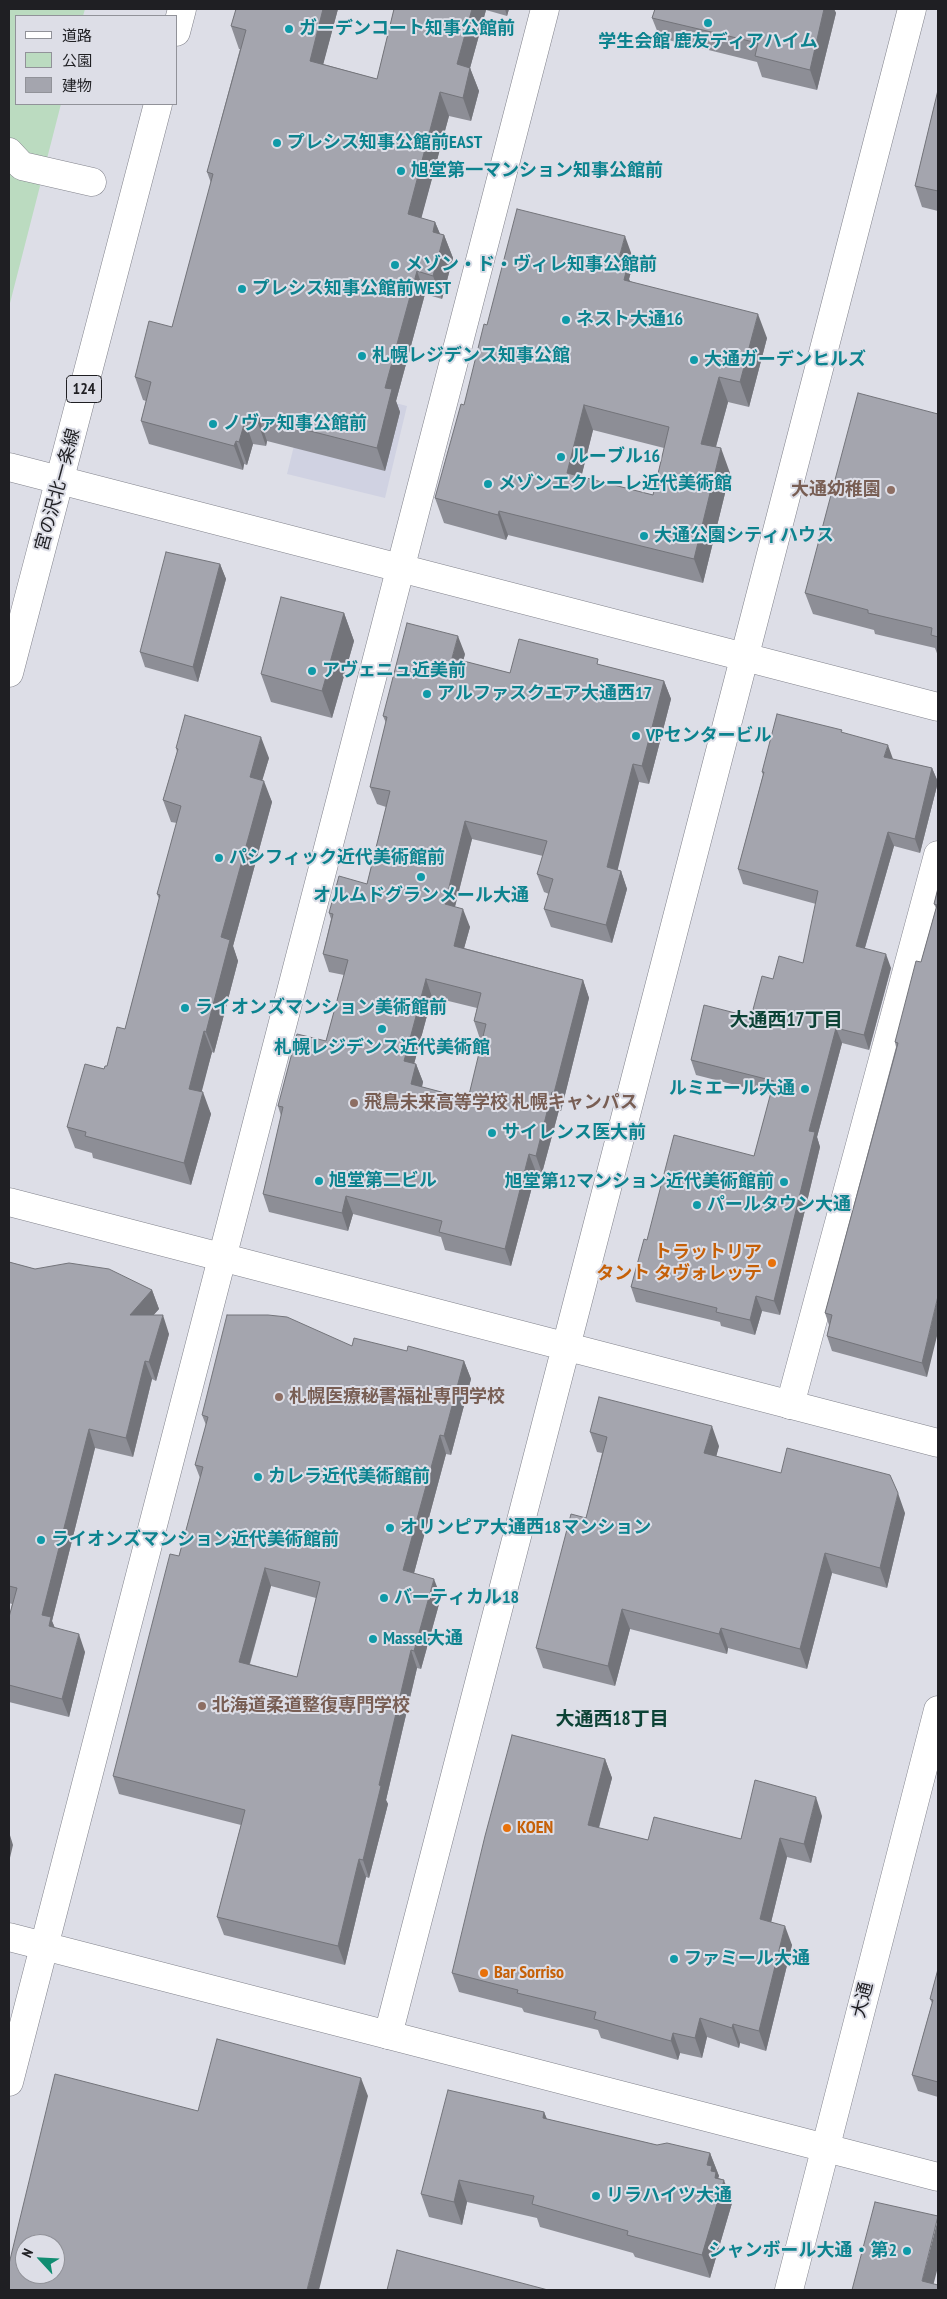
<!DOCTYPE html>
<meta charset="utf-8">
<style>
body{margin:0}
#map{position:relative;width:947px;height:2299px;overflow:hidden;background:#dddee7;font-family:"PT Sans Narrow","Noto Sans JP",sans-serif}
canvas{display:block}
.frame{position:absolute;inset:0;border:10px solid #1f1f23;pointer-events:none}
.legend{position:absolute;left:15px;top:15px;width:162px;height:90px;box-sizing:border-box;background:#dddee7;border:1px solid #919299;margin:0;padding:6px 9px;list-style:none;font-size:15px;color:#1f1f23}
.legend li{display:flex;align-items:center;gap:10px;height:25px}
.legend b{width:25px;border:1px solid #919299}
.north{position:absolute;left:15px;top:2234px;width:50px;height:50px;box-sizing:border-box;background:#dddee7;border:1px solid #919299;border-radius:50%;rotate:295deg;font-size:14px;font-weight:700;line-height:20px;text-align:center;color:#1f1f23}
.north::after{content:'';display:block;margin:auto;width:18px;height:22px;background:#118d72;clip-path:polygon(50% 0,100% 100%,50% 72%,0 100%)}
</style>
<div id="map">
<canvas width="947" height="2299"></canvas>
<div class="frame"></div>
<ul class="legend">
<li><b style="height:6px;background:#fff"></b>道路</li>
<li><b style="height:14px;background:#bbdbc0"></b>公園</li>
<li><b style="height:14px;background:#a4a5ae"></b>建物</li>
</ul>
<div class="north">N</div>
</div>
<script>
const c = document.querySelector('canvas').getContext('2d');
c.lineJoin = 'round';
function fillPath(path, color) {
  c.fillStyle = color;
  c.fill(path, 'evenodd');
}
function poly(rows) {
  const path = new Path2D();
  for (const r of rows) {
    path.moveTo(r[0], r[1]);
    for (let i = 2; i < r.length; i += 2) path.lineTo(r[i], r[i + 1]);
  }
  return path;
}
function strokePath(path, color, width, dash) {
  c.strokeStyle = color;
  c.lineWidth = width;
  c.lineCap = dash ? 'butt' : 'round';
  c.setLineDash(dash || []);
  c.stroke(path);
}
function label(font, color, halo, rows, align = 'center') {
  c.font = font + ' "PT Sans Narrow","Noto Sans JP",sans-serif';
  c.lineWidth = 4;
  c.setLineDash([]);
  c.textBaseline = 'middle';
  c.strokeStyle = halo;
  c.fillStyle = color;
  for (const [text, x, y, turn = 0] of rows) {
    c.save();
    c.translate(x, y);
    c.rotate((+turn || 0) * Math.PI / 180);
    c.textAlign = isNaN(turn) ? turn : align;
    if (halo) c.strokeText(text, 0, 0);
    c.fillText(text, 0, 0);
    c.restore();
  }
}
fillPath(poly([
 [310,381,407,406,385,498,287,474]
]), '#d0d2e2');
fillPath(poly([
 [9,9,85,9,83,16,16,16,16,104,61,104,9,307]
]), '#bbdbc0');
const street = poly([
 [9,152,22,166,92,182],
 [790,1405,938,855],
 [9,1937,938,2177],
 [9,2082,545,9]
]);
const secondary = poly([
 [9,467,938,707],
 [9,1202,938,1443],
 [388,2035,912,9],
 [789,2290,938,1710]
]);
const primary = poly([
 [176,32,182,9],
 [9,673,158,104]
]);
strokePath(street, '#82838c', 29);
strokePath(secondary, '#82838c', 29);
strokePath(primary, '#82838c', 29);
strokePath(street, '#fff', 28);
strokePath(secondary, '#fff', 28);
strokePath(primary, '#fff', 28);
fillPath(poly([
 [236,9,338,9,323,64,377,79,394,9,509,9,507,16,486,10,470,68,479,91,471,121,449,116,421,218,435,222,440,234,444,235,453,258,442,299,425,294,396,401,400,412,385,471,267,441,266,446,253,444,247,465,244,464,243,470,149,444,141,421,146,401,143,400,135,377,172,327,211,183,207,172,240,49,239,49,231,26],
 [655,9,834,9,836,13,817,90,762,77,757,62,660,38,652,18],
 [938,90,938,211,922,207,915,186],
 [634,261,629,279,630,281,767,338,749,407,728,402,716,447,730,473,703,583,508,535,506,540,444,523,435,498,464,405],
 [593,430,664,448,653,495,581,477],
 [938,414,938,656,935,648,875,634,874,630,813,614,805,593],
 [220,564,226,579,198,682,145,667,140,652],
 [344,613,354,641,332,718,271,702,261,674],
 [465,654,463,661,510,673,600,665,664,681,671,699,649,784,639,782,617,870,621,871,627,889,612,943,551,927,544,909,549,894,544,892,537,874,543,856,472,839,455,907,470,927,464,948,583,980,589,998,561,1111,559,1110,542,1173,536,1172,511,1266,445,1250,441,1237,353,1214,348,1231,269,1212,263,1194,281,1116,278,1106,326,1041,344,975,329,972,323,954,331,919,329,913,367,884,386,807,377,804,370,787,386,723,383,716],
 [432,997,477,1008,474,1021,480,1039,483,1040,468,1099,422,1087,423,1082,416,1064,414,1064],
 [843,733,893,759,932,768,938,782,920,853,894,846,865,948,891,968,869,1050,842,1043,817,1137,820,1147,780,1315,762,1311,755,1335,721,1326,720,1322,636,1302,631,1287,647,1240,754,1156,771,1094,696,1075,691,1060,751,1017,773,979,803,963,816,904,743,884,738,869,763,775,762,772],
 [176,748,269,758,262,780,272,802,233,946,238,961,214,1053,212,1052,201,1092,211,1114,191,1185,93,1158,92,1153,75,1148,67,1127,104,1069,107,1066,125,1029,159,899,157,894,177,823,171,822,163,800,177,752],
 [938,888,927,1377,832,1351,827,1336,829,1325,825,1313,896,1047,895,1042,921,962,936,908,934,904],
 [9,1262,35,1269,152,1290,159,1309,153,1315,169,1334,156,1381,152,1379,133,1457,95,1448,52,1621,55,1628,85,1652,69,1717,9,1702,9,1618,12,1604,9,1603],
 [352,1346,407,1351,464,1361,471,1379,451,1455,446,1454,414,1573,441,1597,421,1669,417,1668,386,1800,388,1804,369,1878,366,1877,345,1965,224,1935,217,1917,241,1825,119,1794,113,1776,179,1556,200,1478,195,1465,206,1425,202,1415],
 [271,1586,316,1598,297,1677,250,1664],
 [590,1432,719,1446,716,1456,905,1513,887,1588,832,1573,807,1669,728,1648,727,1654,630,1629,615,1686,543,1668,536,1648,586,1518,602,1453,597,1452],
 [605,1759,612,1778,599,1828,648,1840,741,1839,822,1816,811,1863,787,1857,771,1922,792,1945,766,2051,740,2043,739,2048,707,2037,702,2058,680,2053,678,2060,601,2038,598,2030,524,2012,522,2008,459,1992,452,1973],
 [938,1969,938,2097,918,2091,912,2075,932,2003,930,1999],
 [544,2112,547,2119,657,2145,710,2153,719,2176,718,2179,732,2203,710,2278,635,2257,633,2253,540,2227,537,2218,467,2202,462,2225,429,2217,421,2194]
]), '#8d8e96');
fillPath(poly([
 [323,9,338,9,318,84,310,61],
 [472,9,485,9,486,10,470,68,479,91,471,121,463,98,457,64],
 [505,9,509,9,507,16],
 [824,9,834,9,836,13,817,90,810,70],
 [440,92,449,116,416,238,408,214],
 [435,222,443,241,444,235,453,258,442,299,433,276,433,232],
 [625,236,634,261,629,279,635,297,616,269],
 [417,271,425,294,396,401,400,412,385,471,377,448,385,388],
 [758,314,767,338,749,407,740,382],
 [719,377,728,402,710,468,701,444],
 [584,405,593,430,576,498,567,473],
 [259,418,267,441,266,446,258,423],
 [245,421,253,444,247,465,239,442],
 [236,441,244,464,243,470,234,446],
 [721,448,730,473,703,583,694,559],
 [499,511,508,535,506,540,498,515],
 [220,564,226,579,198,682,193,667],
 [344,613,354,641,332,718,322,691],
 [458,636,465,654,459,676,452,658],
 [664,681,671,699,649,784,642,766],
 [261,737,269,758,257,798,250,777],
 [888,745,893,759,884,757],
 [633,764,639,782,614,885,607,867],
 [932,768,938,782,920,853,915,839],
 [264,781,272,802,233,946,238,961,214,1053,206,1032,221,937],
 [465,821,472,839,451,922,445,904],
 [888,832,894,846,861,961,856,946],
 [621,871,627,889,612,943,606,925],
 [463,909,470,927,460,963,454,946],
 [886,954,891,968,869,1050,864,1035],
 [426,979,432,997,410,1079,404,1061],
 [583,980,589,998,561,1111,554,1093],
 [836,1028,842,1043,817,1137,820,1147,780,1315,774,1301,809,1131],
 [204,1031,212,1052,197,1110,189,1089],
 [416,1064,423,1082,418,1102,411,1084],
 [203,1092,211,1114,191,1185,184,1163],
 [552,1092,559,1110,542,1173,536,1156],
 [529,1154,536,1172,511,1266,505,1249],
 [346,1196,353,1214,348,1231,342,1213],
 [152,1290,159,1309,137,1334,130,1315],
 [756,1296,762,1311,755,1335,750,1320],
 [938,1296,938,1332,927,1377,922,1363],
 [163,1315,169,1334,156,1381,149,1362],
 [145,1361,152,1379,133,1457,126,1438],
 [464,1361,471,1379,451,1455,444,1436],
 [712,1426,719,1446,712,1473,704,1453],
 [89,1429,95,1448,52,1621,58,1636,56,1645,42,1615],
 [440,1435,446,1454,410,1588,403,1570],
 [898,1493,905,1513,887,1588,880,1568],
 [825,1553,832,1573,807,1669,800,1649],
 [265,1568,271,1586,245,1680,239,1662],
 [434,1579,441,1597,421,1669,414,1651],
 [622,1609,630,1629,615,1686,608,1666],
 [721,1628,728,1648,727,1654,719,1634],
 [79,1634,85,1652,69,1717,62,1699],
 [411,1650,417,1668,386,1800,388,1804,369,1878,363,1860,379,1785],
 [605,1759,612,1778,594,1845,588,1825],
 [816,1797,822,1816,811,1863,804,1844],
 [9,1832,13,1845,9,1862],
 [780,1838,787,1857,767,1939,760,1919],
 [359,1859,366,1877,345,1965,338,1946],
 [785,1926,792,1945,766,2051,759,2031],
 [700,2018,707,2037,702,2058,695,2038],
 [733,2024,740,2043,739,2048,732,2028],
 [673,2033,680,2053,678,2060,671,2041],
 [361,2078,368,2096,319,2290,307,2290],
 [544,2112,553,2135,543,2118],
 [710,2153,719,2176,718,2178,724,2180,732,2203,710,2278,702,2255,707,2165],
 [459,2180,467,2202,462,2225,454,2202],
 [938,2219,938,2267,932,2290,922,2281]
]), '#73747a');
const building = poly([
 [236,9,323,9,310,61,377,79,394,9,472,9,457,64,470,68,463,98,440,92,408,214,435,222,433,232,444,235,433,276,417,271,385,388,392,389,377,448,259,418,258,423,245,421,239,442,236,441,234,446,141,421,151,382,135,377,149,321,172,327,213,174,207,172,246,30,231,26,236,9],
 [655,9,824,9,810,70,755,56,758,43,652,18,655,9],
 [938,90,938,191,915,186,938,90],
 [517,209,625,236,616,269,626,272,624,280,758,314,740,382,719,377,701,444,721,448,694,559,499,511,498,515,435,498,461,404,464,405,484,324,487,325,517,209],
 [584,405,669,427,653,495,567,473,584,405],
 [858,393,938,414,938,637,931,635,932,628,868,613,868,610,805,593,858,393],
 [166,552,220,564,193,667,140,652,166,552],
 [281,597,344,613,322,691,261,674,281,597],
 [407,623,458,636,452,658,510,673,519,639,598,659,597,664,664,681,642,766,633,764,607,867,621,871,606,925,544,909,553,879,537,874,547,841,465,821,445,904,463,909,454,946,583,980,554,1093,552,1092,536,1156,529,1154,505,1249,439,1232,442,1221,346,1196,342,1213,263,1194,283,1107,278,1106,297,1034,326,1041,348,960,323,954,333,914,329,913,339,876,367,884,390,791,370,787,387,717,383,716,407,623],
 [426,979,481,993,474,1021,486,1024,468,1099,411,1084,416,1064,404,1061,426,979],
 [777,714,842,730,841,732,888,745,884,757,932,768,915,839,888,832,856,946,886,954,864,1035,836,1028,809,1131,815,1132,774,1301,756,1296,750,1320,716,1312,717,1308,631,1287,644,1239,647,1240,674,1135,754,1156,774,1081,691,1060,704,1005,751,1017,762,976,773,979,779,956,803,963,818,891,738,869,764,772,762,772,777,714],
 [185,715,261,737,250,777,264,781,221,937,230,940,206,1032,204,1031,189,1089,203,1092,184,1163,85,1136,86,1132,67,1127,85,1064,104,1069,105,1066,107,1066,117,1027,125,1029,160,895,157,894,181,806,163,800,178,749,176,748,185,715],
 [938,888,938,1296,922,1363,827,1336,832,1315,825,1313,898,1043,895,1042,916,961,921,962,937,905,934,904,938,888],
 [9,1262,35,1269,69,1263,109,1269,152,1290,130,1315,163,1315,149,1362,145,1361,126,1438,89,1429,42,1615,51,1617,49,1626,79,1634,62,1699,9,1685,9,1617,17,1588,9,1586,9,1262],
 [227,1315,268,1315,287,1317,352,1346,354,1338,407,1351,408,1346,464,1361,444,1436,440,1435,403,1570,434,1579,414,1651,411,1650,379,1785,381,1786,363,1860,359,1859,338,1946,217,1917,245,1810,113,1776,170,1554,179,1556,203,1467,195,1465,208,1417,202,1415,227,1315],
 [265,1568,320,1582,297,1677,239,1662,265,1568],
 [599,1397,712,1426,704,1453,781,1473,787,1448,890,1475,898,1493,880,1568,825,1553,800,1649,721,1628,719,1634,622,1609,608,1666,536,1648,571,1514,586,1518,607,1437,590,1432,599,1397],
 [512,1735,605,1759,588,1825,648,1840,654,1817,741,1839,755,1780,816,1797,804,1844,780,1838,760,1919,785,1926,759,2031,733,2024,732,2028,700,2018,695,2038,673,2033,671,2041,594,2019,596,2012,517,1993,518,1990,452,1973,485,1836,512,1735],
 [938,1969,938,2082,912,2075,933,2000,930,1999,938,1969],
 [217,2039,361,2078,307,2290,9,2290,9,2264,55,2074,198,2111,217,2039],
 [25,2244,55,2244,55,2274,25,2274,25,2244],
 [448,2090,544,2112,543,2118,657,2145,667,2143,710,2153,707,2165,712,2166,711,2171,716,2172,715,2178,724,2180,702,2255,627,2235,628,2231,532,2204,534,2196,459,2180,454,2202,421,2194,448,2090],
 [875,2202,938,2216,922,2281,938,2285,938,2290,852,2290,875,2202],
 [397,2250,548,2290,387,2290,397,2250]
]);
fillPath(building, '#a4a5ae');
strokePath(building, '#73747a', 1);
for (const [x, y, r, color] of [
 [708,23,5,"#0f9aa8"],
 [289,29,5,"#0f9aa8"],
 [277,143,5,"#0f9aa8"],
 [401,171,5,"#0f9aa8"],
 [395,265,5,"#0f9aa8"],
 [242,289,5,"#0f9aa8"],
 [566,320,5,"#0f9aa8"],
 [362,356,5,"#0f9aa8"],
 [694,360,5,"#0f9aa8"],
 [213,424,5,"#0f9aa8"],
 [561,457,5,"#0f9aa8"],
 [488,484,5,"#0f9aa8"],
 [891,490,5,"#8d6e63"],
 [644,536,5,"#0f9aa8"],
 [312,671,5,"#0f9aa8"],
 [427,694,5,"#0f9aa8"],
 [636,736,5,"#0f9aa8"],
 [219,858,5,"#0f9aa8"],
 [421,877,5,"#0f9aa8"],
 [185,1008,5,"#0f9aa8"],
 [382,1029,5,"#0f9aa8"],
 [805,1089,5,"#0f9aa8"],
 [354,1103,5,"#8d6e63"],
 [492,1133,5,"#0f9aa8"],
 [319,1181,5,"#0f9aa8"],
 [784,1182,5,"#0f9aa8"],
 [697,1205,5,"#0f9aa8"],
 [772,1263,5,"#e8710a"],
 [279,1397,5,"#8d6e63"],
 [258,1477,5,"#0f9aa8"],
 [390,1528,5,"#0f9aa8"],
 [41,1540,5,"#0f9aa8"],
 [384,1598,5,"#0f9aa8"],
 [373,1639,5,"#0f9aa8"],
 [202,1706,5,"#8d6e63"],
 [507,1828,5,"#e8710a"],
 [674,1959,5,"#0f9aa8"],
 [484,1973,5,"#e8710a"],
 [596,2196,5,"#0f9aa8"],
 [907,2251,5,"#0f9aa8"]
]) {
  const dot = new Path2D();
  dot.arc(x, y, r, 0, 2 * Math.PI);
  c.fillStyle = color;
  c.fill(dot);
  strokePath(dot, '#dddee7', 2);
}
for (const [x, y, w] of [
 [84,389,35]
]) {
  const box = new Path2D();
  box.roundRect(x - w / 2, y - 13.5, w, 27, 4);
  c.fillStyle = '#dddee7';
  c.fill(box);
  strokePath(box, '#1f1f23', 1);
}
label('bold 16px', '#1f1f23', null, [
 ["124",84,389]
]);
label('bold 18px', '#0d838f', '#dddee7', [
 ["ガーデンコート知事公館前",299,29],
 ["学生会館 鹿友ディアハイム",708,42,"center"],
 ["プレシス知事公館前EAST",287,143],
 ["旭堂第一マンション知事公館前",411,171],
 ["メゾン・ド・ヴィレ知事公館前",405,265],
 ["プレシス知事公館前WEST",252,289],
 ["ネスト大通16",576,320],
 ["札幌レジデンス知事公館",372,356],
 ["大通ガーデンヒルズ",704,360],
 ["ノヴァ知事公館前",223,424],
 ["ルーブル16",571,457],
 ["メゾンエクレーレ近代美術館",498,484],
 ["大通公園シティハウス",654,536],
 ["アヴェニュ近美前",322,671],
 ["アルファスクエア大通西17",437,694],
 ["VPセンタービル",646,736],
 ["パシフィック近代美術館前",229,858],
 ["オルムドグランメール大通",421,896,"center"],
 ["ライオンズマンション美術館前",195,1008],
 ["札幌レジデンス近代美術館",382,1048,"center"],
 ["ルミエール大通",795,1089,"right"],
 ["サイレンス医大前",502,1133],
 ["旭堂第二ビル",329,1181],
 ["旭堂第12マンション近代美術館前",774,1182,"right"],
 ["パールタウン大通",707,1205],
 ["カレラ近代美術館前",268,1477],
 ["オリンピア大通西18マンション",400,1528],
 ["ライオンズマンション近代美術館前",51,1540],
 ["バーティカル18",394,1598],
 ["Massel大通",383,1639],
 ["ファミール大通",684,1959],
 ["リラハイツ大通",606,2196],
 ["シャンボール大通・第2",897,2251,"right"]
], 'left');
label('18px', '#1f1f23', '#dddee7', [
 ["宮の沢北一条線",58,490,-75],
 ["大通",863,2000,-76]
]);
label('bold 18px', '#785e54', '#dddee7', [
 ["大通幼稚園",881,490,"right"],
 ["飛鳥未来高等学校 札幌キャンパス",364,1103],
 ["札幌医療秘書福祉専門学校",289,1397],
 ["北海道柔道整復専門学校",212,1706]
], 'left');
label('bold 18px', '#c56008', '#dddee7', [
 ["トラットリア",762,1253,"right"],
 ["タント タヴォレッテ",762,1274,"right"],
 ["KOEN",517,1828],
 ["Bar Sorriso",494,1973]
], 'left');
label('bold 19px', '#0c4235', '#dddee7', [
 ["大通西17丁目",786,1021],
 ["大通西18丁目",612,1720]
]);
</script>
